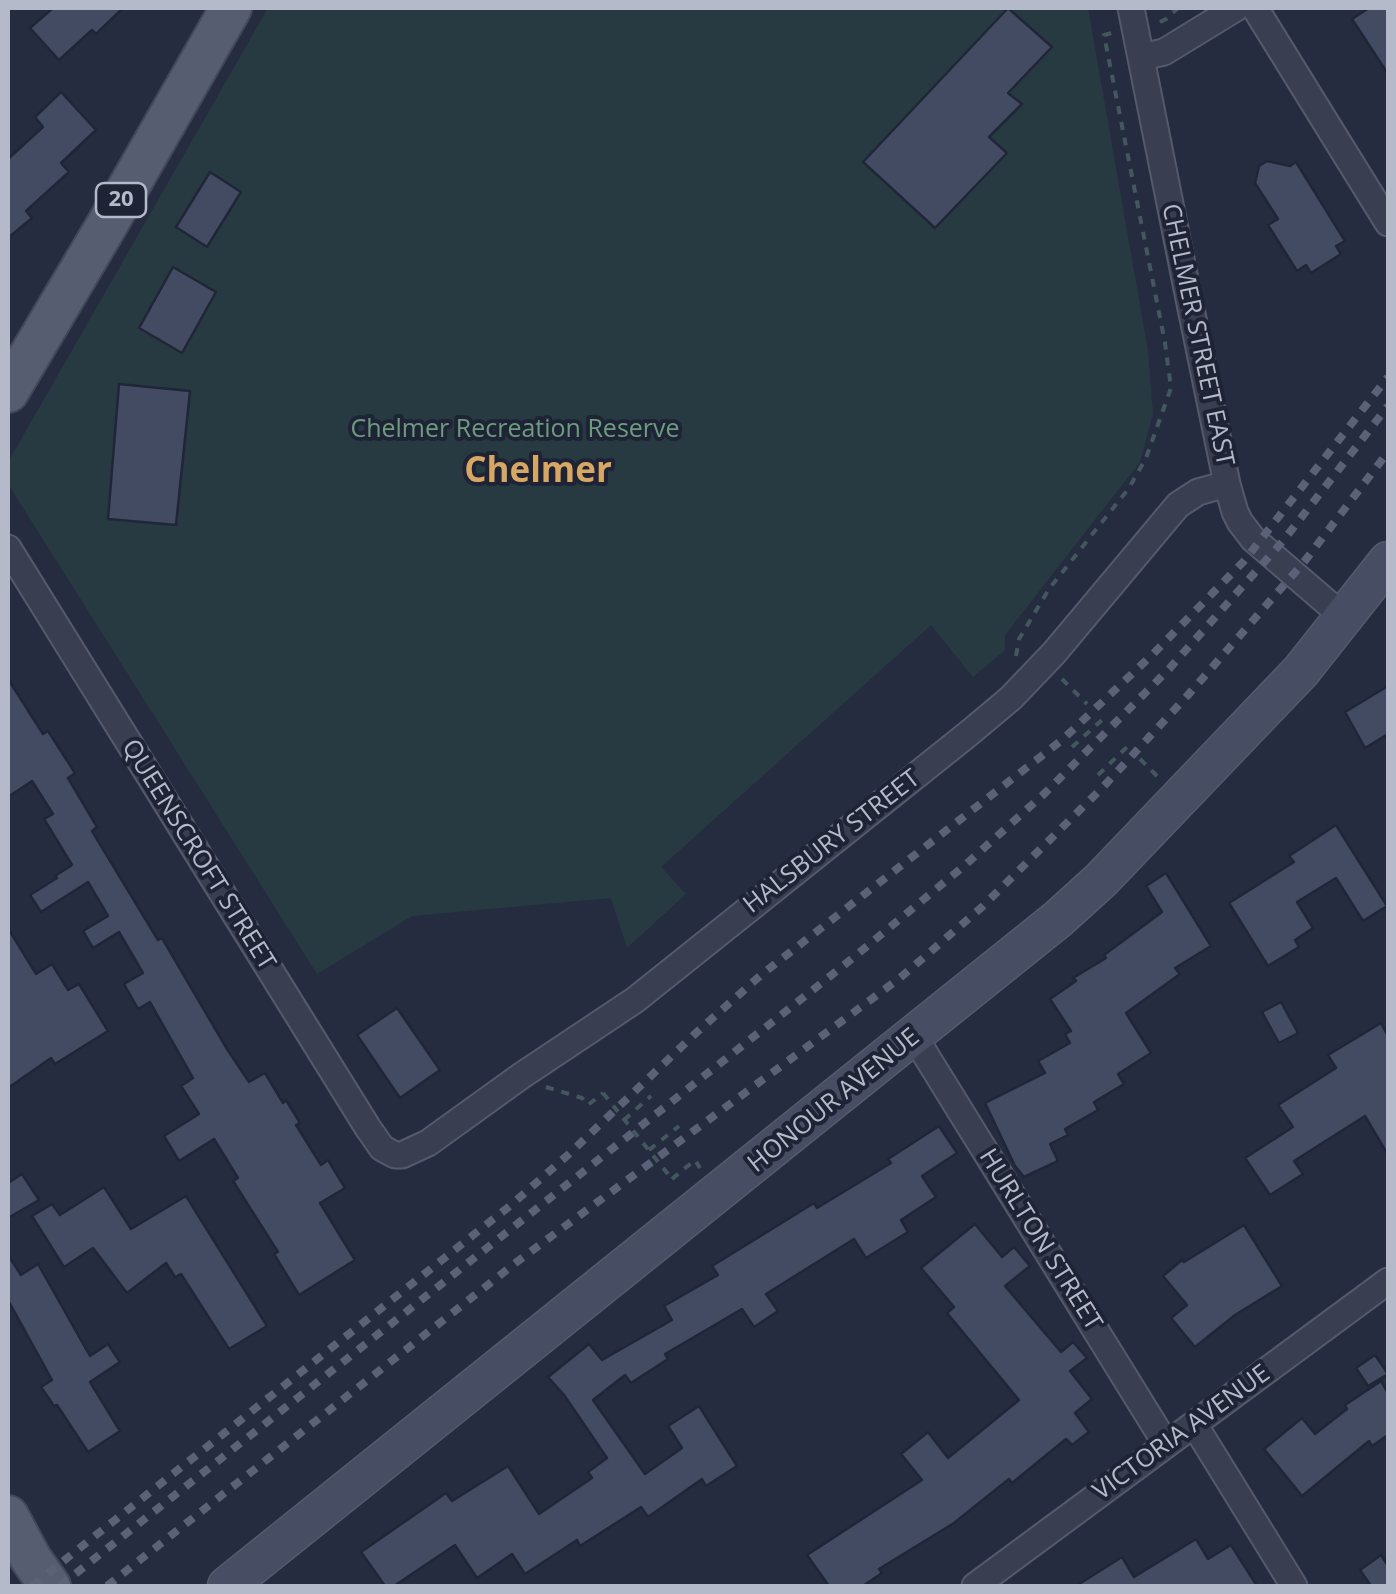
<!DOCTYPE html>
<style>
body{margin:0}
#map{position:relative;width:1396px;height:1594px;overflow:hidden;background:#252c40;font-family:"Open Sans",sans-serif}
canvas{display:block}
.frame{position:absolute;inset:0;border:10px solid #b5baca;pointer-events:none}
</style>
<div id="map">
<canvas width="1396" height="1594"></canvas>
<div class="frame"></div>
</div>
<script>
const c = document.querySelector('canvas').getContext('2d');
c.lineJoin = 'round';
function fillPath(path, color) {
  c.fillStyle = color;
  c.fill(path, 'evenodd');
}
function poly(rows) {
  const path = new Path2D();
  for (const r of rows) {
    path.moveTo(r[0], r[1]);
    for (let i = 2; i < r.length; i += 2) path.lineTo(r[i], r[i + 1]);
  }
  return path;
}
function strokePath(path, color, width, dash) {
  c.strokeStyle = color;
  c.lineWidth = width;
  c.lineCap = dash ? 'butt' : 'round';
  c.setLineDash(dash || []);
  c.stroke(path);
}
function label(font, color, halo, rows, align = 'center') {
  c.font = font + ' "Open Sans",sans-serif';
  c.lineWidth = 8;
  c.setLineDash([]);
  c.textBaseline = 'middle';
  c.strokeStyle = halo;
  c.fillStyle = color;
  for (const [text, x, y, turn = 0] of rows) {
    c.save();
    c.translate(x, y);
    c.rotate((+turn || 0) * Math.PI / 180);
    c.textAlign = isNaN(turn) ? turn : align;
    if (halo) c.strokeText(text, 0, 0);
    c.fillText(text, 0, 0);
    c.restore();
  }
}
fillPath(poly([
 [268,8,1088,8,1148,351,1153,414,1140,462,1005,635,1005,650,973,677,931,625,661,867,686,894,627,948,611,898,412,916,317,974,8,484,8,462]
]), '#273a41');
const building = poly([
 [53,8,123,8,96,34,92,30,59,60,30,28,53,8],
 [1008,8,1052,47,1008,93,1022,104,989,137,1007,153,935,228,863,162,1008,8],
 [1369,8,1388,8,1388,74,1352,19,1369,8],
 [61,92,96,130,61,163,69,172,26,211,32,218,8,238,8,159,43,127,35,117,61,92],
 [1267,161,1290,166,1296,162,1345,241,1336,246,1341,254,1311,273,1306,265,1297,271,1268,225,1278,219,1255,183,1259,166,1267,161],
 [210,172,241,192,207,247,176,227,210,172],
 [173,267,216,292,182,353,139,328,173,267],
 [119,384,190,391,176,525,108,519,119,384],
 [8,679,43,734,48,731,75,773,68,778,97,827,92,831,158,940,162,938,227,1049,249,1082,265,1073,283,1103,286,1100,300,1123,296,1125,321,1165,328,1160,345,1188,320,1203,355,1260,299,1295,274,1254,278,1252,233,1181,238,1178,214,1139,179,1161,164,1136,199,1114,181,1086,193,1078,150,1002,138,1009,124,984,143,973,119,932,93,948,83,931,108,916,88,882,41,912,30,895,57,878,55,876,72,865,44,819,53,814,32,781,8,797,8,679],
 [1388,686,1388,734,1365,748,1345,712,1388,686],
 [1336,825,1387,906,1363,921,1336,878,1297,902,1313,928,1295,940,1299,947,1268,966,1229,903,1294,862,1289,856,1336,825],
 [1166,873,1211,946,1175,968,1180,974,1126,1013,1151,1053,1118,1074,1124,1084,1094,1102,1098,1110,1065,1129,1068,1135,1050,1144,1058,1161,1024,1177,1015,1166,985,1103,1045,1073,1038,1061,1070,1043,1065,1034,1071,1031,1050,999,1076,981,1073,978,1106,958,1104,955,1162,912,1146,886,1166,873],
 [8,928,36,974,52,964,68,990,79,984,108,1031,55,1064,51,1058,8,1088,8,928],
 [1281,1002,1298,1033,1279,1043,1262,1012,1281,1002],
 [397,1008,440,1070,400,1098,357,1035,397,1008],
 [1381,1023,1388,1036,1388,1155,1365,1116,1294,1161,1303,1174,1270,1195,1245,1158,1293,1127,1278,1105,1336,1068,1328,1055,1381,1023],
 [939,1126,957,1153,922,1176,936,1197,901,1220,908,1232,866,1258,854,1239,766,1294,778,1311,754,1327,742,1309,665,1354,668,1359,631,1383,625,1375,593,1400,645,1474,682,1448,668,1426,699,1406,737,1466,706,1486,702,1479,648,1517,641,1507,580,1546,577,1540,525,1574,512,1554,477,1578,455,1545,394,1586,385,1586,361,1552,446,1493,452,1501,508,1466,539,1514,592,1478,588,1472,607,1458,564,1395,548,1377,589,1344,602,1360,672,1320,664,1306,718,1275,712,1266,814,1203,817,1208,891,1163,888,1159,939,1126],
 [22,1174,39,1200,8,1218,8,1183,22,1174],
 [104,1187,131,1229,186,1196,267,1326,229,1349,181,1274,175,1277,166,1263,127,1293,93,1248,64,1267,32,1216,52,1204,60,1215,104,1187],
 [975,1224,1002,1257,1014,1247,1030,1266,1005,1286,1061,1352,1073,1342,1087,1358,1070,1371,1092,1399,1075,1413,1089,1432,1072,1445,1066,1439,1012,1483,1009,1479,954,1523,879,1569,882,1573,863,1586,829,1586,807,1555,922,1480,901,1454,928,1432,948,1458,1019,1400,947,1313,954,1307,921,1268,975,1224],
 [1244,1225,1282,1286,1235,1315,1195,1347,1171,1318,1187,1305,1163,1276,1182,1260,1184,1262,1244,1225],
 [8,1255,21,1275,38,1264,90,1356,108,1344,120,1362,90,1382,120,1431,88,1452,57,1405,54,1406,41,1387,52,1380,8,1300,8,1255],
 [1375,1355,1388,1374,1368,1386,1356,1368,1375,1355],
 [1381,1381,1388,1393,1388,1435,1372,1446,1369,1441,1302,1496,1264,1449,1302,1418,1315,1434,1347,1409,1345,1405,1381,1381],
 [1196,1539,1208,1559,1231,1545,1257,1586,1076,1586,1122,1557,1134,1577,1196,1539],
 [1381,1555,1388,1566,1388,1586,1371,1586,1360,1570,1381,1555]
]);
fillPath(building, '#434b62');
strokePath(building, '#202637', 2.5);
const street = poly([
 [1131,8,1189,299,1227,484,1235,512,1240,522,1253,539,1345,618],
 [1255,8,1388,223],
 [1142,57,1164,52,1236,8],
 [8,548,368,1128,382,1148,395,1155,402,1155,428,1143,521,1076,635,1000,968,734,1011,698,1054,653,1178,505,1198,492,1227,484],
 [914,1036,1166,1444],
 [1194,1424,1294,1586],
 [975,1586,1388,1281]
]);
const secondary = poly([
 [227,1586,1058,919,1101,880,1301,671,1388,561]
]);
const primary = poly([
 [8,392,108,223,231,8],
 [8,1516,31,1559,50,1586]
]);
strokePath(street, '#545a6a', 29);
strokePath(secondary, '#545a6a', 41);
strokePath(primary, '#424859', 44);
strokePath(poly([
 [1160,22,1166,19,1178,8],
 [1016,656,1019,639,1049,589,1129,488,1146,458,1171,388,1165,343,1104,35,1112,33],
 [1062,679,1087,704],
 [1072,747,1102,720],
 [1140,759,1159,778],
 [1098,775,1127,747],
 [546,1087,582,1098,588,1105,603,1093],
 [624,1120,651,1096],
 [649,1150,679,1126],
 [672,1179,695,1160,700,1168]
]), '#45575e', 4, [8, 8]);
strokePath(street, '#393f50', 25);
strokePath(secondary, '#474d63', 38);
strokePath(primary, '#575d70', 40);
strokePath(poly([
 [32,1586,511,1205,569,1154,697,1032,761,975,1062,740,1153,654,1244,561,1388,377],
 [60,1586,843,966,964,866,1045,793,1169,669,1283,541,1388,406],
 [107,1586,518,1261,900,978,982,907,1103,787,1188,695,1304,562,1388,452]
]), '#5b6277', 8, [10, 10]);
strokePath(poly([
 [603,1093,672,1179]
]), '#45575e', 4, [8, 8]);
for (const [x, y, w] of [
 [121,200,50]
]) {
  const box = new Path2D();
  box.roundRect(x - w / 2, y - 17, w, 34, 8);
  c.fillStyle = '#1e2435';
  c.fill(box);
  strokePath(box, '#b5baca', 2.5);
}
label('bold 22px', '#b5baca', null, [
 ["20",121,200]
]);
label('25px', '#b5baca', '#1e2435', [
 ["CHELMER STREET EAST",1197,335,78],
 ["HALSBURY STREET",832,842,-38],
 ["QUEENSCROFT STREET",198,855,58],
 ["HONOUR AVENUE",834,1101,-39],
 ["HURLTON STREET",1040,1240,58],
 ["VICTORIA AVENUE",1182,1433,-36]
]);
label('25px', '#6c9b7e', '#1e2435', [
 ["Chelmer Recreation Reserve",515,430]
]);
label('bold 35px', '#d7a764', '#1e2435', [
 ["Chelmer",538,472]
]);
</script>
